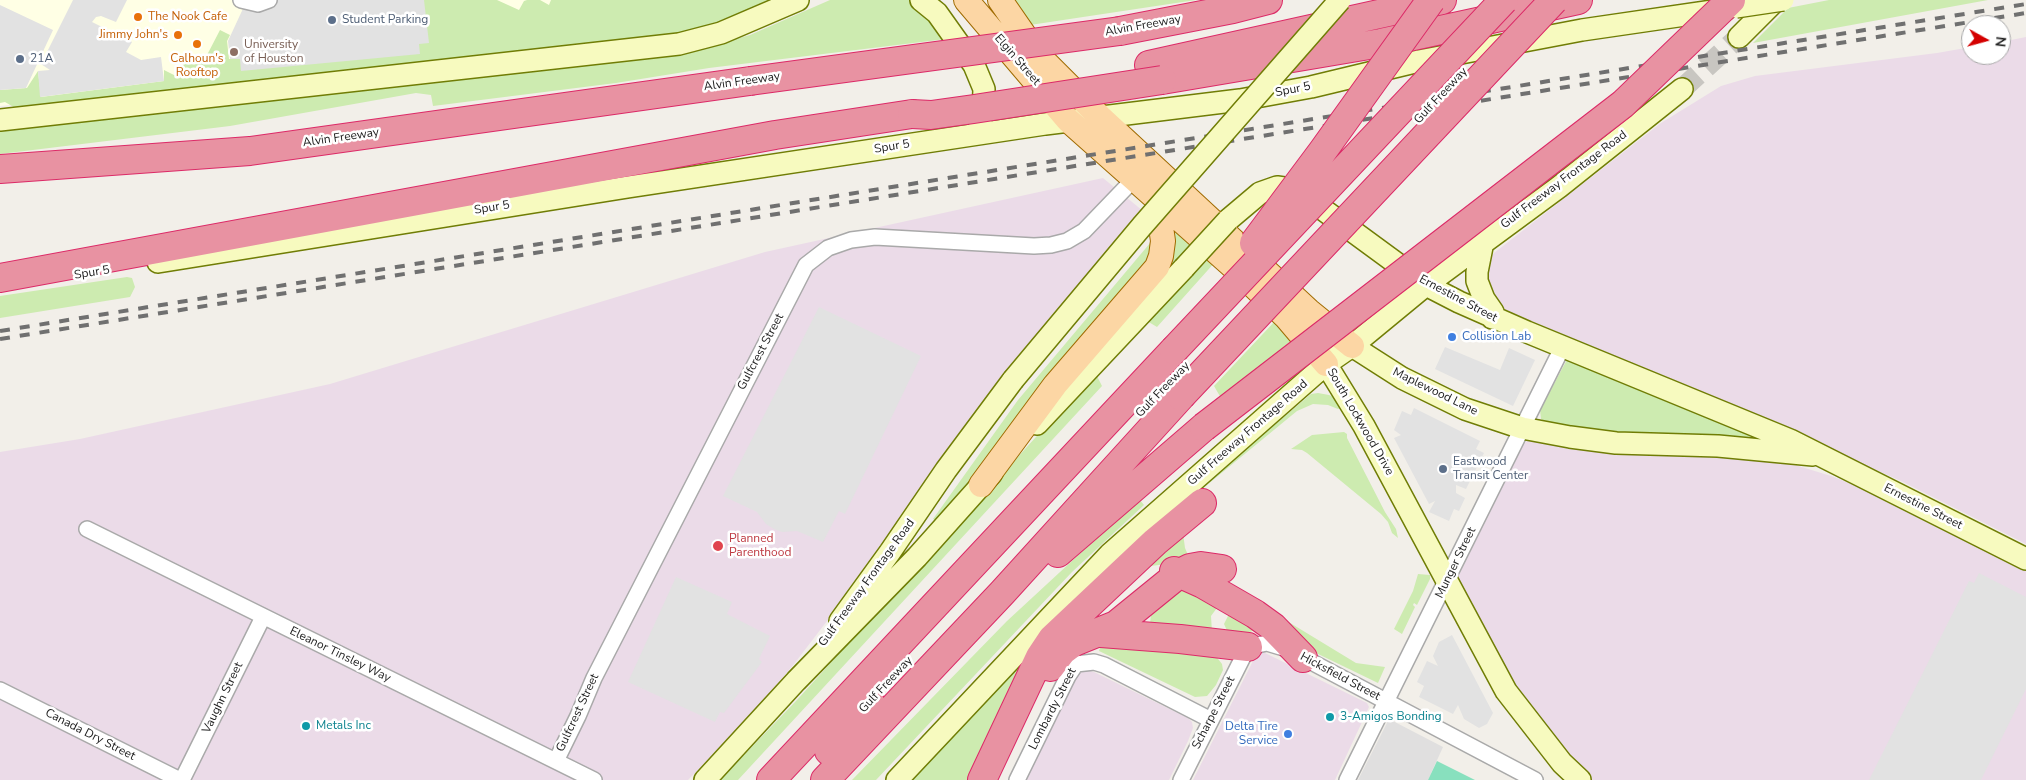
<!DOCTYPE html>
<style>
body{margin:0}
#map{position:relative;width:2026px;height:780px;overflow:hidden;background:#f2efe9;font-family:"Nunito Sans",sans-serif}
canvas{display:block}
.north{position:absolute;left:1961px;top:15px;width:50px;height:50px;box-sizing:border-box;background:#fff;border:1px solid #a7a7a7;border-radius:50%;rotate:97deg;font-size:14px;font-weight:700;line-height:20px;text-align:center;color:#222}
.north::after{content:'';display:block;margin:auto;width:18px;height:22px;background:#d40000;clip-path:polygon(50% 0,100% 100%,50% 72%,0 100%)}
</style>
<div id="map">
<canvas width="2026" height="780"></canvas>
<div class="north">N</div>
</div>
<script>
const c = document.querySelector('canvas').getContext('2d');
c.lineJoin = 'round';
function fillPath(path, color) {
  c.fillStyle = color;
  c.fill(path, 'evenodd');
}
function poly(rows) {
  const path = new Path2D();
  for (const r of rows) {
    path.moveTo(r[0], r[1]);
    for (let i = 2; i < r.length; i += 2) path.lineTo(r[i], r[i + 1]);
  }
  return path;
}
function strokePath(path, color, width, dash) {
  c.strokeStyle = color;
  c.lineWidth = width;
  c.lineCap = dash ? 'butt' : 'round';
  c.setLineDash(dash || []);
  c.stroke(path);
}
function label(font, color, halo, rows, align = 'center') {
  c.font = font + ' "Nunito Sans",sans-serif';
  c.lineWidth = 5;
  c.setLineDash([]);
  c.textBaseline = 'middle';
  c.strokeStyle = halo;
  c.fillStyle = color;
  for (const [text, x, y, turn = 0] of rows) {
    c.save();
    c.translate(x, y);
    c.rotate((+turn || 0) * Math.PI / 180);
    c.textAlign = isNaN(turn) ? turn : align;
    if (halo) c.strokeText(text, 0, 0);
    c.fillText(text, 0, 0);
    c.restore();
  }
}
fillPath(poly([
 [1389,719,1443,747,1428,780,1358,780]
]), '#e0dfdf');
fillPath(poly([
 [2026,37,2026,544,1901,481,1693,389,1503,309,1489,295,1485,264,1494,253,1661,123,1721,86,1755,76,1937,53,1971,47,1971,55,2001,55,2001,42],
 [1103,178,1143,211,1011,364,905,510,867,569,794,664,755,711,688,780,0,780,0,452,80,439,330,384,765,252],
 [1541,439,1640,452,1779,460,1831,476,1888,498,2026,567,2026,780,1591,780,1564,751,1508,679,1456,581,1523,445,1528,440],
 [1263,652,1367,703,1369,707,1335,780,1193,780,1257,653],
 [1086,670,1094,672,1188,718,1192,722,1193,728,1188,741,1169,780,1024,780,1077,674]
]), '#ebdbe8');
fillPath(poly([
 [0,0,764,0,708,24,0,106]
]), '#ffffe5');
fillPath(poly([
 [424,0,497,0,519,10,524,1,527,0,540,0,549,5,551,0,771,0,739,17,673,37,165,91,17,109,5,102,0,103,0,90,27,88,38,71,41,97,164,81,164,70,176,76,182,65,206,57,220,30,230,35,227,41,229,59,241,58],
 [830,0,911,0,946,39,709,68,616,83,433,106,431,95,416,93,230,126,0,154,0,126,721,43,750,35],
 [1013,0,1196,0,1030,25],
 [1829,0,1988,0,1753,43,1788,8],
 [1168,222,1194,244,1159,280],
 [1156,236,1152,262,980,472,938,522,933,519,1018,400],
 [1211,257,1216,261,1157,327,1147,321],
 [127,277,132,278,135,287,130,297,0,318,0,296],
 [1276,320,1294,339,1221,398,1214,386],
 [1570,354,1785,446,1633,436,1549,425,1541,419,1540,410],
 [1095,372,1102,386,738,780,720,780,796,701],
 [1318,393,1329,395,1336,398,1341,408,1338,409,1328,405,1313,404,1297,411,1179,508,1061,621,976,780,910,780,1057,622,1172,511,1311,394],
 [1344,432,1347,434,1347,438,1385,512,1396,529,1398,538,1392,533,1388,522,1381,514,1307,453,1302,450,1291,449,1312,435],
 [1139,499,1144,505,1072,572,876,780,852,780,1007,621],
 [1183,533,1185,548,1188,555,1173,563,1151,566,1150,564],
 [1418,574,1430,575,1430,579,1417,605,1414,603,1413,605,1415,607,1402,634,1394,629,1413,591],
 [1178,585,1222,601,1211,616,1212,632,1150,624,1151,614],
 [1231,613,1254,630,1240,638,1229,635,1224,624,1228,616],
 [1282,618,1356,663,1385,667,1378,683,1316,653],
 [1101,644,1215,655,1222,664,1223,670,1216,685,1207,696,1195,697,1099,651]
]), '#cdebb0');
fillPath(poly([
 [1437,761,1475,780,1428,780]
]), '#88e0be');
fillPath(poly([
 [73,0,127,0,116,22,101,16,96,17,92,22,132,42,126,52,141,60,161,57,164,81,40,97,38,71,50,70,41,64],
 [247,0,424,0,429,43,419,44,420,54,241,71,240,59,230,59,228,41],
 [0,5,53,30,26,88,0,90],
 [819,307,921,356,845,514,839,511,823,542,797,531,782,532,774,529,766,524,757,512,723,496],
 [1445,347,1500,370,1509,348,1535,360,1513,406,1435,369],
 [1414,408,1480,441,1476,449,1484,453,1466,489,1456,485,1456,493,1465,498,1459,511,1454,509,1449,521,1429,512,1435,501,1429,504,1394,438,1401,435,1394,430,1402,411,1411,415],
 [1979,573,2026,597,2026,689,1981,780,1869,780,1969,581,1974,583],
 [676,577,732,602,727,614,770,636,759,659,762,662,724,713,720,712,715,722,628,682],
 [1452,635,1493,713,1487,724,1479,728,1464,719,1458,705,1453,714,1419,697,1424,686,1417,682,1427,661,1438,666,1433,656,1439,642]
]), '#e2e2e2');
strokePath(poly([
 [1682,89,1739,37]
]), '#c8c6c1', 21, [21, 11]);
const street = poly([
 [241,0,258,4,269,0],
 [87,529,594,780],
 [0,690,180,780],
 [556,761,578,716,594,678,806,265,828,248,851,240,875,237,1034,246,1051,245,1067,241,1084,231,1134,179],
 [182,780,263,617],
 [1017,780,1068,676,1076,664,1094,662,1104,665,1211,720],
 [1181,780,1248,647,1267,643,1287,649,1535,780],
 [1347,780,1563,346]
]);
const secondary = poly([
 [921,0,937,13,974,65,984,89,983,115,979,121],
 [1739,37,1776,0],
 [0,120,679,44,721,33,798,0],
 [1228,220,1260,193,1277,187,1291,189,1306,197,1426,285,1459,302,1527,332,1790,440,2026,559],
 [1483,242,1477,272,1477,281,1484,299,1493,312,1492,318],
 [158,262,628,187,1045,124,1240,100,1311,87,1419,61,1582,30,1726,9],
 [1352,346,1402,378,1465,409,1522,428,1570,437,1616,443,1718,446,1813,455],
 [1326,364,1364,426,1506,691,1562,763,1580,780],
 [1037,424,1184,268],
 [840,621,890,552,946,470,1013,380],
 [705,780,796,681,917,557,992,473],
 [897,780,1110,554,1326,364,1352,346,1426,285,1559,187,1682,89]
]);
const primary = poly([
 [966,0,1068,120,1238,271,1286,317,1326,364],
 [1000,0,1038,55,1100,117,1309,311,1352,346],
 [981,485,1055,385,1157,267,1161,256,1163,241,1157,199]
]);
const highway = poly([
 [1120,31,1233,9,1268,0],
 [1149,65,1442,0],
 [1162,80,1381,43,1578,0],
 [0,169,250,151,750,81],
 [0,278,775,135,912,114],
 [1058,553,1204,427],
 [1174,571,1203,584,1255,614,1273,627,1303,658],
 [1101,633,1180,639,1248,647],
 [1050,667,1062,651,1074,642,1116,625,1180,573,1190,568,1201,566,1222,569],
 [829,751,870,702],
 [771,780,1174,350],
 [825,780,1002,593,1181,396],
 [982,780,1040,657,1052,639,1155,542,1202,503]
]);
strokePath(street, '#a9a9a9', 18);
strokePath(secondary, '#707d05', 24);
strokePath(primary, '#a06b00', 26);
strokePath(highway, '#dc2a67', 30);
strokePath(street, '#fff', 15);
strokePath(secondary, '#f7fabf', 21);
strokePath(primary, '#fcd6a4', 24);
strokePath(highway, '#e892a2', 28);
strokePath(poly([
 [0,331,2026,4],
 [0,339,2026,13]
]), '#707070', 4, [10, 10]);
const secondaryBridge = poly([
 [1736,7,1783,0],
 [1184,268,1228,220],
 [1013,380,1142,226,1340,0]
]);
const highwayBridge = poly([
 [750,81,1120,31],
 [912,114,931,115,974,109,1162,80],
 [1254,243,1322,152,1431,0],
 [1174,350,1504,0],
 [1181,396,1554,0],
 [1204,427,1623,104,1731,0]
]);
strokePath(secondaryBridge, '#707d05', 24, []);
strokePath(highwayBridge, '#dc2a67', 30, []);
strokePath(secondaryBridge, '#f7fabf', 21);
strokePath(highwayBridge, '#e892a2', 28);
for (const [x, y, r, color] of [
 [138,17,5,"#e8710a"],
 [332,20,5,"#5c6f8a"],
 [178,35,5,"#e8710a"],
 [197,44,5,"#e8710a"],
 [234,52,5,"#8d6e63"],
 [20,59,5,"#5c6f8a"],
 [1452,337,5,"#3f7fe0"],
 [1443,469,5,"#5c6f8a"],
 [718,546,6,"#e0444e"],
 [1330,717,5,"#0f9aa8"],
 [306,726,5,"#0f9aa8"],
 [1288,734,5,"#3f7fe0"]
]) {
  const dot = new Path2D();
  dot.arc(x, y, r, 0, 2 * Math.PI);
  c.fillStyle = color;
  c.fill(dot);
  strokePath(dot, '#fff', 2);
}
label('12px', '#c56008', '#fff', [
 ["The Nook Cafe",148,17],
 ["Jimmy John's",168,35,"right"],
 ["Calhoun's",197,59,"center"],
 ["Rooftop",197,73,"center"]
], 'left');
label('12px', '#4e5e75', '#fff', [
 ["Student Parking",342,20],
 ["21A",30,59],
 ["Eastwood",1453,462],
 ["Transit Center",1453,476]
], 'left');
label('12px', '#222', '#fff', [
 ["Alvin Freeway",1143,26,-10],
 ["Elgin Street",1017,60,49],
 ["Alvin Freeway",742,82,-8],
 ["Spur 5",1293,90,-11],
 ["Gulf Freeway",1441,96,-47],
 ["Alvin Freeway",341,138,-8],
 ["Spur 5",892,147,-9],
 ["Gulf Freeway Frontage Road",1564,180,-37],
 ["Spur 5",492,208,-9],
 ["Spur 5",92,273,-9],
 ["Ernestine Street",1458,299,28],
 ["Gulfcrest Street",761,352,-62],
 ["Gulf Freeway",1163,390,-46],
 ["Maplewood Lane",1435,392,26],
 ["South Lockwood Drive",1360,422,60],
 ["Gulf Freeway Frontage Road",1248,433,-41],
 ["Ernestine Street",1923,507,27],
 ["Munger Street",1456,563,-64],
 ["Gulf Freeway Frontage Road",867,583,-54],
 ["Eleanor Tinsley Way",340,655,26],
 ["Hicksfield Street",1340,677,28],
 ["Gulf Freeway",886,685,-47],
 ["Vaughn Street",223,698,-64],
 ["Lombardy Street",1053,709,-63],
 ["Gulfcrest Street",578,713,-65],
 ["Scharpe Street",1214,713,-63],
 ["Canada Dry Street",90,735,27]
]);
label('12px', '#785e54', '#fff', [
 ["University",244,45],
 ["of Houston",244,59]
], 'left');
label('12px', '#366cbe', '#fff', [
 ["Collision Lab",1462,337],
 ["Delta Tire",1278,727,"right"],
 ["Service",1278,741,"right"]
], 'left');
label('12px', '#be3a42', '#fff', [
 ["Planned",729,539],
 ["Parenthood",729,553]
], 'left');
label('12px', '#0d838f', '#fff', [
 ["3-Amigos Bonding",1340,717],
 ["Metals Inc",316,726]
], 'left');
</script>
